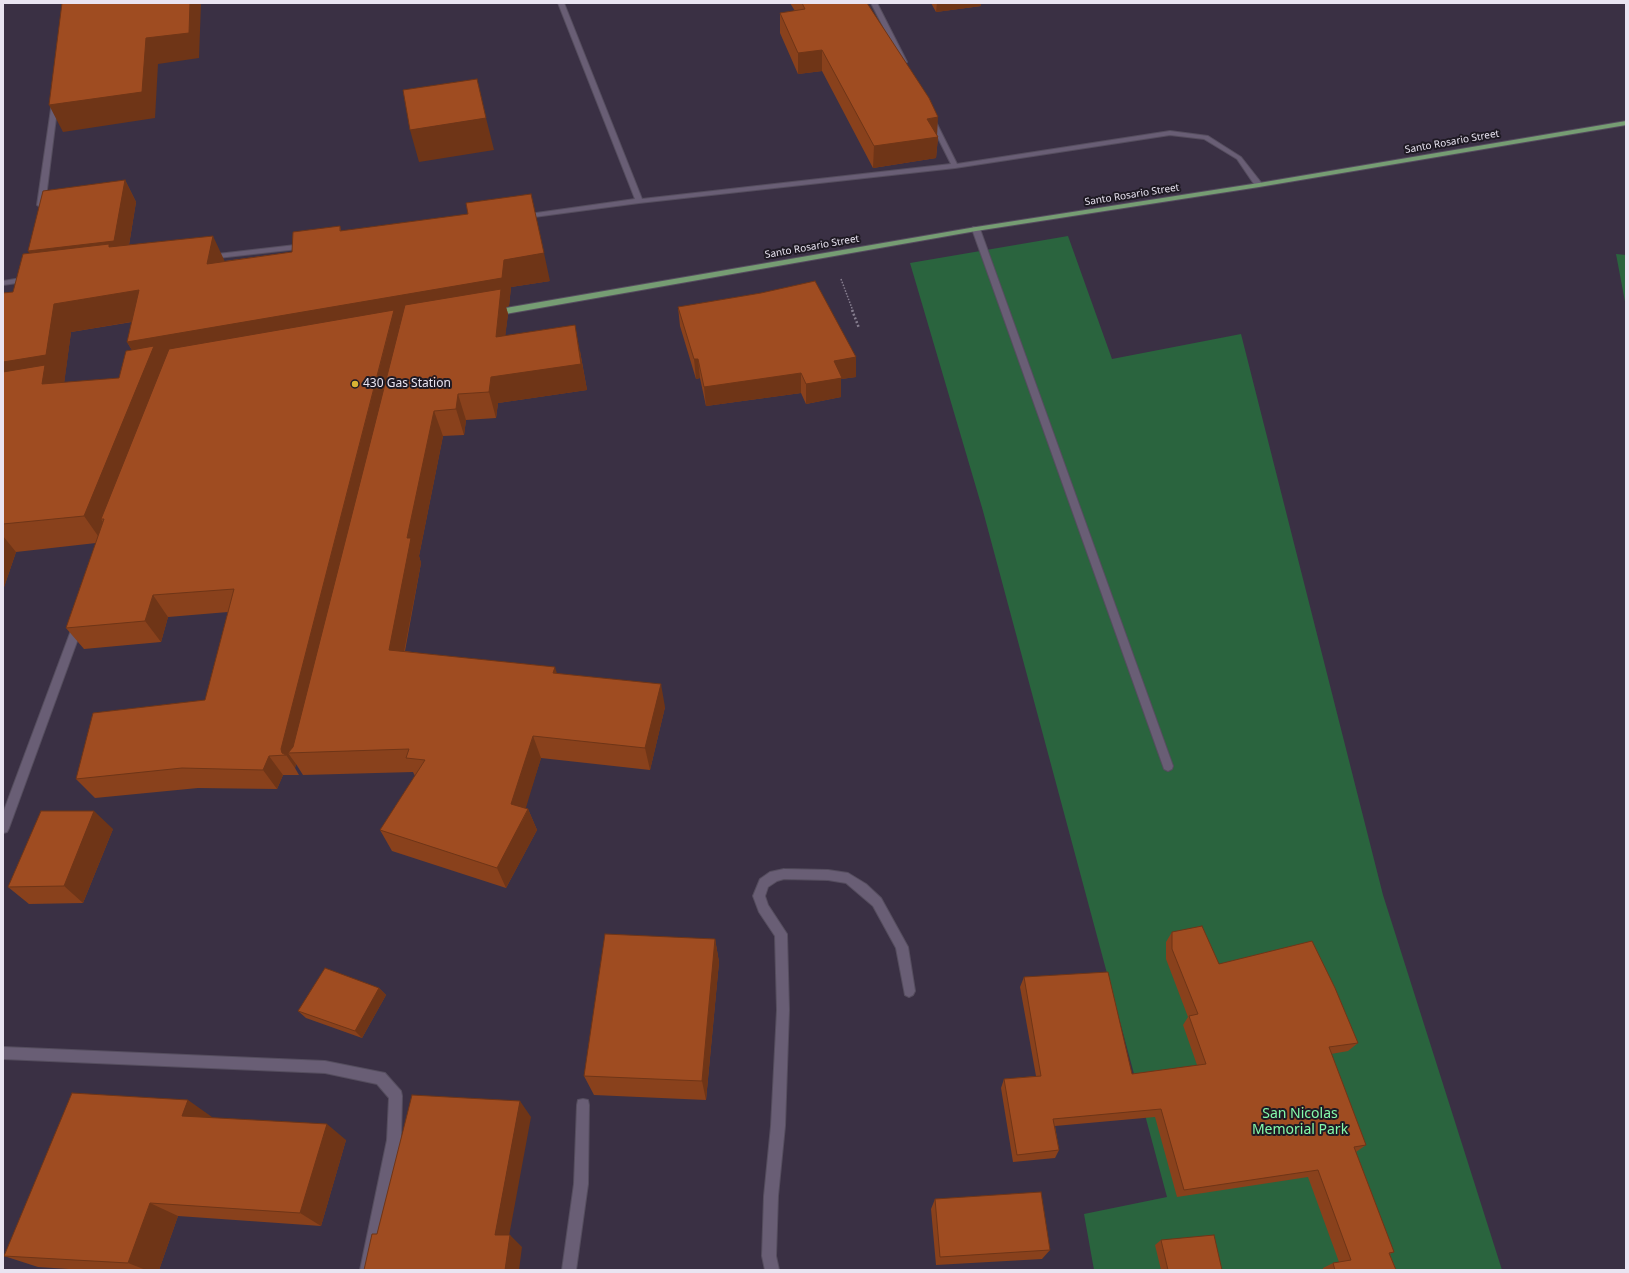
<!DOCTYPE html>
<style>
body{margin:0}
#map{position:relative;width:1629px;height:1273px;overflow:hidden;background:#3a3044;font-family:"Noto Sans",sans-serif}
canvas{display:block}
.frame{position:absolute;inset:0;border:4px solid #e9e4f1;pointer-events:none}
</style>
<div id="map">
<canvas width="1629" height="1273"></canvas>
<div class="frame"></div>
</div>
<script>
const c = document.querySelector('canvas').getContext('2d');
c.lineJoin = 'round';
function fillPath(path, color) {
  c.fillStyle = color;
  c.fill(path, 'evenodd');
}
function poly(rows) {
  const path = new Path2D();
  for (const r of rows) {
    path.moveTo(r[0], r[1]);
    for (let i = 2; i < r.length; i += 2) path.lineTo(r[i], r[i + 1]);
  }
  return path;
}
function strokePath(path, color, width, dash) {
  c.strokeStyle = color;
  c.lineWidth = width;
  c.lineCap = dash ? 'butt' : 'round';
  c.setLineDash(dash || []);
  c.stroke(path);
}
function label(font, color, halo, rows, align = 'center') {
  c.font = font + ' "Noto Sans",sans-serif';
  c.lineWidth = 4;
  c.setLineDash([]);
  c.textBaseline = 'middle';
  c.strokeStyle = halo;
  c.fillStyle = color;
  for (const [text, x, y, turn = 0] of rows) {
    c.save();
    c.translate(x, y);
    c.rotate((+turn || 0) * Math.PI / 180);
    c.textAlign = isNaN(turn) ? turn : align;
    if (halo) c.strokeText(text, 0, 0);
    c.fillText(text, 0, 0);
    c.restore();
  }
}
fillPath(poly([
 [1068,236,1112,359,1241,334,1383,895,1502,1270,1094,1270,1084,1214,1167,1197,983,511,910,263],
 [1616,254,1626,255,1626,307]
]), '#2a643e');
const service = poly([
 [973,227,976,227,980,229,1173,766,1172,769,1168,771,1164,769,1163,766,972,229,973,227],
 [583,1099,588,1100,589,1105,588,1184,576,1270,562,1270,574,1184,577,1105,578,1100,583,1099]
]);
const minor = poly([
 [558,3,564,3,642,199,951,164,928,118,931,116,934,118,957,164,1170,131,1208,136,1241,157,1263,185,1256,187,1237,159,1204,139,1170,135,955,168,639,203,519,219,518,217,522,215,635,199,558,3],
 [871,3,877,3,907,62,906,63,901,62,871,3],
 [55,100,58,102,45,205,41,207,37,205,52,102,55,100],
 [304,244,308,246,307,248,209,259,205,257,209,255,304,244],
 [28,277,32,279,31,281,3,285,3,281,28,277],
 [78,621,82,622,83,625,9,828,7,832,3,833,3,813,73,625,74,622,78,621],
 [784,869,828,870,848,873,866,884,881,898,908,947,915,991,913,995,909,997,905,995,896,948,873,906,846,883,828,880,784,879,777,881,768,887,765,896,768,905,787,934,789,1010,785,1126,778,1196,776,1256,779,1270,765,1270,762,1256,764,1196,771,1126,777,1010,775,936,759,912,753,896,760,879,770,872,784,869],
 [3,1047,325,1061,385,1073,401,1091,402,1096,401,1140,374,1270,360,1270,387,1140,389,1098,377,1084,325,1073,3,1059,3,1047]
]);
const primary = poly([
 [1626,121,1626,125,1259,187,976,231,494,316,490,313,494,310,976,227,1259,183,1626,121]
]);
strokePath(service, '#554d5e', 2);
strokePath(minor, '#554d5e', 2);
strokePath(primary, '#554d5e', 2);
strokePath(poly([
 [841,279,853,311]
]), '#867e8f', 1.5, [1.5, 1.5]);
strokePath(poly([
 [852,310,859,328]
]), '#867e8f', 2.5, [2, 2]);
fillPath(service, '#695e75');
fillPath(minor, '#695e75');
fillPath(primary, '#769d73');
fillPath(poly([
 [790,3,867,3,938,137,936,158,873,168,822,71,798,74,780,33,780,13,795,11],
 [931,3,981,3,981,6,936,12],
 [125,180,136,202,129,245,225,261,292,252,340,226,341,231,550,281,511,287,509,306,506,307,508,314,505,336,580,351,587,390,498,403,496,418,466,420,464,435,443,436,419,556,421,563,405,651,557,673,665,707,650,770,541,758,525,808,528,809,537,830,506,888,392,851,380,830,415,776,413,772,303,775,296,764,295,768,299,775,283,775,277,789,198,788,95,798,76,779,205,700,228,612,168,617,161,642,84,649,66,628,96,543,16,552,3,590,3,293,13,292,30,253],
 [132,322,127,342,132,350,119,378,64,383,71,332],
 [678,307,856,377,841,379,841,397,806,404,801,393,706,406,700,378,696,379,680,326],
 [113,829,83,903,29,904,8,887],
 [1172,932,1219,964,1358,1043,1348,1051,1331,1054,1366,1145,1356,1152,1394,1252,1390,1254,1396,1270,1323,1270,1323,1268,1333,1263,1339,1262,1308,1177,1177,1197,1155,1117,1055,1126,1059,1150,1055,1158,1013,1162,1001,1088,1004,1079,1036,1076,1020,987,1024,977,1132,1074,1197,1065,1183,1025,1188,1017,1166,959,1166,942],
 [715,939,719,962,706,1100,594,1095,584,1076],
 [379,988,386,995,362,1038,306,1018,298,1011],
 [212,1117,212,1118,346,1140,321,1226,178,1216,159,1270,84,1270,38,1267,4,1256],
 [935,1199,1050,1250,1042,1259,936,1265,931,1209],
 [1161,1240,1222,1270,1161,1270,1155,1245]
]), '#89411c');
fillPath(poly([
 [190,3,201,3,199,58,158,64,155,118,63,132,49,105,146,38],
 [937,3,981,3,981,6,936,12],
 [822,50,822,71,798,74,798,53],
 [938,117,937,137,938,137,936,158,873,168,874,146,927,119],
 [486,118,494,150,419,162,410,130],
 [125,180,136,202,126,263,42,273,28,251],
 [213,236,226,264,207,264],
 [544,253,550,281,511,287,509,306,506,307,508,314,502,363,496,337,499,308,399,325,402,333,299,752,288,753,296,764,295,768,286,755,282,753,281,749,390,327,101,519,108,529,103,543,84,516,143,369,127,342,504,260],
 [139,290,154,318,71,332,63,392,3,382,3,362,54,304],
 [575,325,587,390,498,403,496,418,489,392,491,377],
 [856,357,856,377,841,379,841,397,806,404,806,384,834,361],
 [694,359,698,359,700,378,696,379],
 [801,373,801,393,706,406,704,387],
 [458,394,466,420,464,435,456,409],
 [434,411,443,436,419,556,421,563,400,673,389,650,407,538],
 [3,536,16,552,3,590],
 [153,595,168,617,161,642,145,621],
 [555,667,562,690,553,673],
 [661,684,665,707,650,770,645,748],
 [533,736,541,758,521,824,528,809,537,830,506,888,497,868,511,804],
 [269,756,283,775,277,789,263,770],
 [94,811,113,829,83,903,64,886],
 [715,939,719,962,706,1100,702,1081],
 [379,988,386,995,362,1038,355,1031],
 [188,1100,212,1117,207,1132,182,1116],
 [520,1101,531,1117,507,1247,495,1235],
 [327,1124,346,1140,321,1226,300,1213],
 [150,1203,178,1216,159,1270,146,1270,128,1263],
 [510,1235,522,1247,519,1270,505,1270]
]), '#6f3517');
const building = poly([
 [62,3,190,3,189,33,146,38,142,92,49,105,62,3],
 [802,3,867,3,929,98,938,117,927,119,938,137,874,146,822,50,798,53,780,13,805,9,802,3],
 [477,79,486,118,410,130,403,90,477,79],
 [125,180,114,241,28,251,43,191,125,180],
 [531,194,544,253,504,260,502,278,127,342,139,290,54,304,46,355,3,362,3,293,13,292,23,254,109,244,109,247,213,236,207,264,292,252,293,232,340,226,340,231,468,214,466,203,531,194],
 [815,281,856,357,834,361,842,378,806,384,801,373,704,387,698,359,694,359,678,307,761,293,815,281],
 [501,289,496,337,575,325,581,364,491,377,489,392,458,394,456,409,434,411,407,538,411,538,389,650,555,667,553,673,661,684,645,748,533,736,511,804,528,809,497,868,380,830,425,760,406,758,409,749,288,753,293,747,405,305,501,289],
 [394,310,281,749,282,753,286,755,269,756,263,770,182,768,76,779,93,713,205,700,234,589,153,595,145,621,66,628,104,519,101,519,169,349,394,310],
 [154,346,84,516,3,524,3,372,45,365,42,384,119,378,126,351,154,346],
 [41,811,94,811,64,886,8,887,41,811],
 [1202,926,1219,964,1312,941,1335,988,1358,1043,1329,1047,1366,1145,1354,1147,1394,1252,1389,1253,1396,1270,1335,1270,1333,1263,1351,1260,1318,1170,1184,1190,1161,1109,1053,1119,1059,1150,1017,1155,1004,1079,1041,1076,1024,977,1108,972,1132,1074,1206,1064,1189,1016,1198,1014,1172,949,1172,932,1202,926],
 [605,934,715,939,702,1081,584,1076,605,934],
 [325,968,379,988,355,1031,298,1011,325,968],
 [72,1093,188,1100,182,1116,327,1124,300,1213,150,1203,128,1263,4,1256,72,1093],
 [412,1095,520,1101,495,1235,510,1235,505,1270,364,1270,372,1234,377,1234,412,1095],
 [1041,1192,1050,1250,940,1257,935,1199,1041,1192],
 [1214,1235,1222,1270,1168,1270,1161,1240,1214,1235]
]);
fillPath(building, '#9f4c21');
strokePath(building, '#6f3517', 1);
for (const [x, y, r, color] of [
 [355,384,4,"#d9b334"]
]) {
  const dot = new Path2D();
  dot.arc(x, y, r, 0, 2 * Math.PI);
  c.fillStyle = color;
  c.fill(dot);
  strokePath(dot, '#1f1a24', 1.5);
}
label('10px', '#e9e4f1', '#1f1a24', [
 ["Santo Rosario Street",1452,142,-10],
 ["Santo Rosario Street",1132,195,-9],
 ["Santo Rosario Street",812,247,-10]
]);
label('12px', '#e9e4f1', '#1f1a24', [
 ["430 Gas Station",363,384]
], 'left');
label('14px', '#85faab', '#1f1a24', [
 ["San Nicolas",1300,1114],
 ["Memorial Park",1300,1130]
]);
</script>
